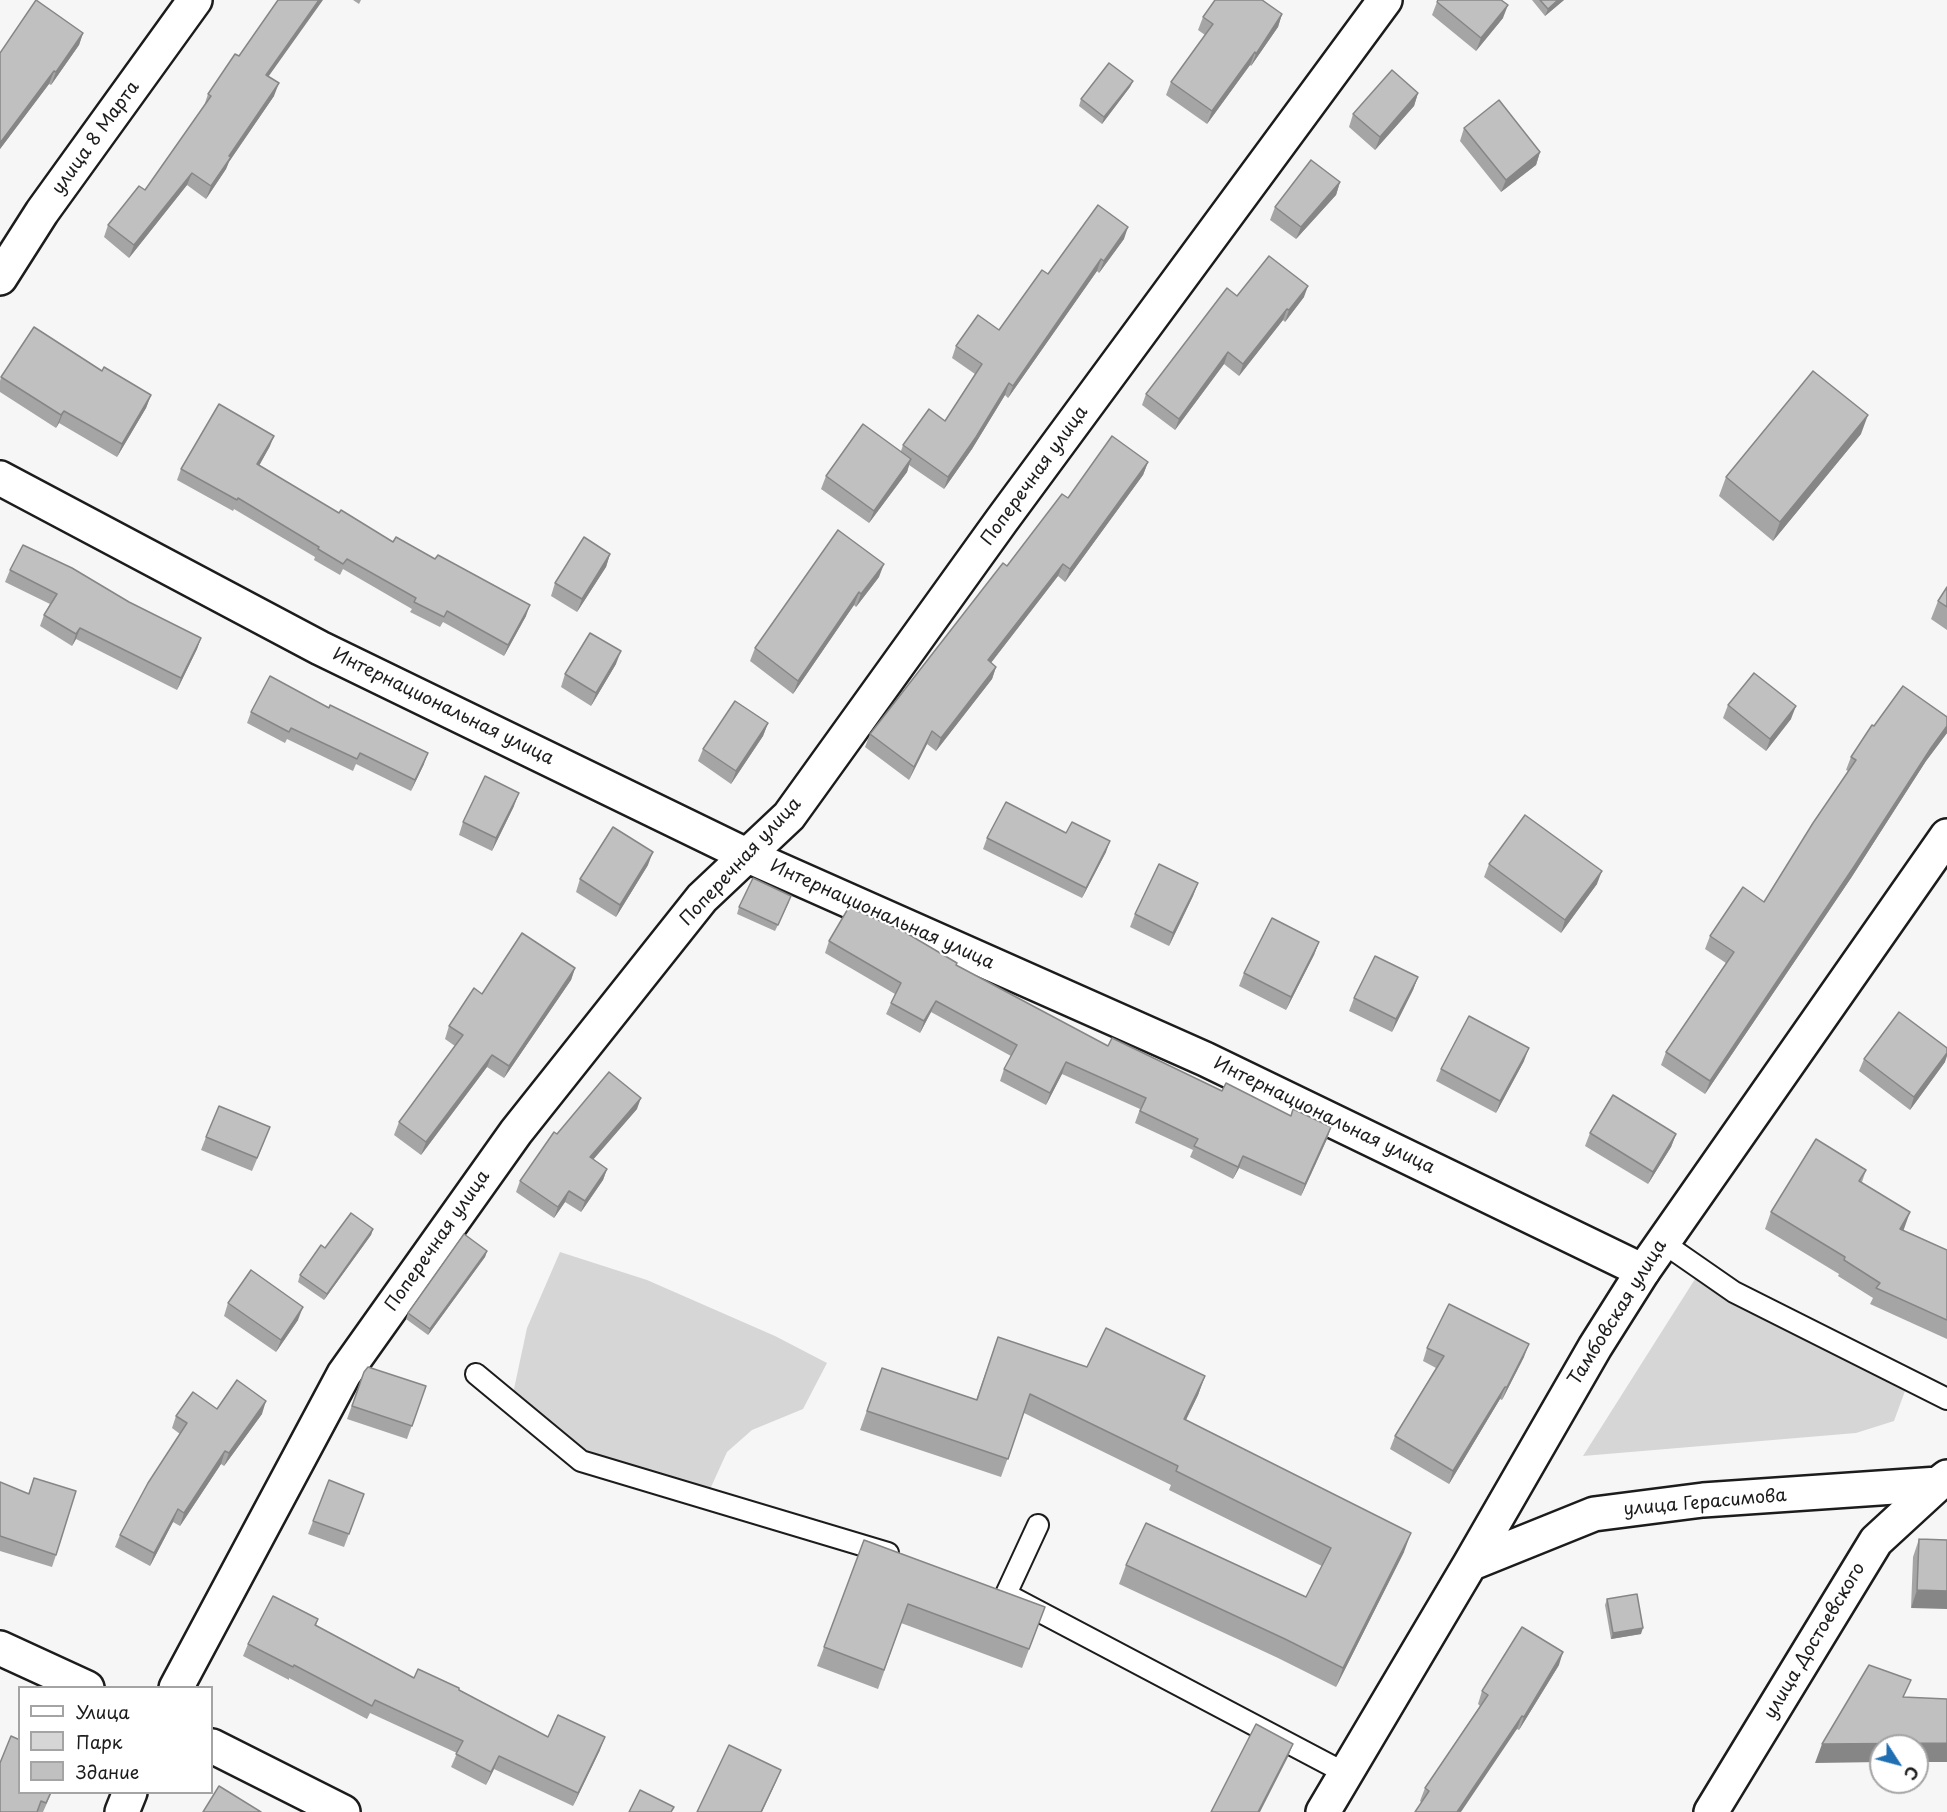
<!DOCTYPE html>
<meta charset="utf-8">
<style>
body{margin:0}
#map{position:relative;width:1947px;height:1812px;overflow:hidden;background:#f6f6f6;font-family:"Playpen Sans",sans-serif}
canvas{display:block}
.legend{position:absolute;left:18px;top:1686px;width:195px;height:108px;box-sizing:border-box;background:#fff;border:2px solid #a4a4a4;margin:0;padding:8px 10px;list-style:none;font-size:18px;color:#1c1c1c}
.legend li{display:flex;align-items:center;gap:12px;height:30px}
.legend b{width:30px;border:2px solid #a4a4a4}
.north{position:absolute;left:1869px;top:1734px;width:60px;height:60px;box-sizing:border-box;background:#fff;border:2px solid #a4a4a4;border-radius:50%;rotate:126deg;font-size:16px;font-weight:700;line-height:24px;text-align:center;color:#1c1c1c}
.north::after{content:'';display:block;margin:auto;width:21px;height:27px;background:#1f6fb2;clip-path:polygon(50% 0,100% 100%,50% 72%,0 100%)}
</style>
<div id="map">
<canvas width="1947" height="1812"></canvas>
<ul class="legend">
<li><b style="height:8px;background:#fff"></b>Улица</li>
<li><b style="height:16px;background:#d6d6d6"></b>Парк</li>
<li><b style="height:16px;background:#c0c0c0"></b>Здание</li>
</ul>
<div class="north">С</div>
</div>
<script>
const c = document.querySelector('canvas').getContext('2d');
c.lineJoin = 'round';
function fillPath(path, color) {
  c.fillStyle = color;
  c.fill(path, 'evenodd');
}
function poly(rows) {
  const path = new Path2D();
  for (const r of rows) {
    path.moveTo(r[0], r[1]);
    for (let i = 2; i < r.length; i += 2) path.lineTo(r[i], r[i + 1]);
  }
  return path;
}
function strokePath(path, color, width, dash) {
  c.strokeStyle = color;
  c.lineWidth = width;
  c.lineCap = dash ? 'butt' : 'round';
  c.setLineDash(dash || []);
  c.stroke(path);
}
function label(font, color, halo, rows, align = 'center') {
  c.font = font + ' "Playpen Sans",sans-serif';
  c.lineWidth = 4.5;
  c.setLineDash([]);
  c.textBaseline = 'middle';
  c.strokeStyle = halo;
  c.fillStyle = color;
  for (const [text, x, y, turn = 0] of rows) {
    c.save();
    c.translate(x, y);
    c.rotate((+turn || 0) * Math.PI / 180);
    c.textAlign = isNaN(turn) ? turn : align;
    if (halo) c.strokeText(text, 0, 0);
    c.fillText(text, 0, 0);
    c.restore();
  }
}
fillPath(poly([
 [560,1252,647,1280,775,1336,827,1363,803,1409,752,1430,727,1452,706,1498,581,1461,511,1403,527,1328],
 [1695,1279,1905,1391,1894,1421,1856,1433,1583,1456]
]), '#d6d6d6');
const lane = poly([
 [1662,1242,1734,1292,1947,1399],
 [476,1374,581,1461,888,1553],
 [1038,1525,1006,1594,1345,1773]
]);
const street = poly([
 [0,278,42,212,195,0],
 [0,478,320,648,746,855,1205,1059,1643,1271],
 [0,1648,87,1688],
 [176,1688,344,1374,516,1132,702,898,789,816,1002,520,1385,0],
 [212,1746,343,1812],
 [122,1812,130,1792],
 [1711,1812,1876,1541,1938,1484]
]);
const primary = poly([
 [1470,1564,1594,1514,1703,1500,1938,1484,1947,1477],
 [1323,1812,1470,1564,1595,1347,1643,1271,1947,836]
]);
strokePath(lane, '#1c1c1c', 24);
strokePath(street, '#1c1c1c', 38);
strokePath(primary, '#1c1c1c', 38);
strokePath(lane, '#fff', 20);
strokePath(street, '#fff', 33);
strokePath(primary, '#fff', 33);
fillPath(poly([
 [353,0,361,0,359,4],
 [1532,0,1564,0,1545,16],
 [1437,2,1503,18,1476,51,1432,15],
 [1282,14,1278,27,1251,66,1250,65,1207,124,1166,95,1171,82,1205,35,1198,30,1203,17],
 [83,33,79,45,51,85,49,84,0,149,0,53],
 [269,76,274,96,229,161,226,169,206,199,187,185,129,258,104,237,108,225,145,190,204,106,208,94],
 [1133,81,1130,87,1102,124,1079,106,1081,99],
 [1418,93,1414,106,1375,150,1349,127,1353,114],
 [1464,128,1540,152,1536,165,1501,192,1460,141],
 [1340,182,1336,195,1296,239,1270,220,1275,207],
 [1124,239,1099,273,1097,271,1008,398,1005,395,972,449,944,489,909,465,907,472,869,523,821,489,826,476,901,451,903,445,945,421,975,374,952,358,956,346,999,330,1048,274],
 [1237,296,1304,297,1285,322,1283,320,1239,376,1224,364,1175,430,1142,405,1146,394],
 [102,371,151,395,146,408,117,457,59,423,56,428,0,392,0,381,1,377],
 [1861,434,1773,541,1719,496,1726,477],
 [270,446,259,465,339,513,526,616,504,656,443,622,440,627,410,612,412,609,343,569,340,575,314,560,315,557,234,509,233,511,177,480,181,469],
 [1148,462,1143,475,1065,582,1058,576,991,663,996,667,992,679,936,751,927,744,909,780,865,747,870,734,1068,498],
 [610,554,606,567,577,612,551,596,555,583],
 [10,570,129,602,201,638,197,649,177,690,76,639,72,646,40,626,44,615,50,604,5,582],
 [879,577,856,607,854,605,793,694,750,661,755,648],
 [1947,587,1947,630,1931,619,1938,601],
 [616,664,591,706,561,687,565,674],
 [1728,705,1791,719,1766,751,1723,718],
 [251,712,424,764,411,791,356,764,353,771,287,739,285,743,247,723],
 [1947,717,1947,733,1926,761,1851,878,1705,1094,1661,1065,1666,1052,1726,963,1705,949,1710,936,1764,902,1848,771,1846,770,1851,757,1874,726],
 [768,723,763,736,731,784,698,761,703,749],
 [514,806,492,851,459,835,463,822],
 [1066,833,1106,852,1082,898,983,849,987,838],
 [1489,864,1597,884,1561,933,1484,877],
 [648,865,616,917,576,892,580,879],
 [1198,883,1193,896,1169,946,1130,927,1135,914],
 [789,902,775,931,737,914,739,907],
 [829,941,956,965,1108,1046,1222,1091,1291,1116,1331,1127,1327,1139,1301,1196,1239,1168,1233,1179,1190,1157,1193,1150,1135,1123,1140,1109,1062,1074,1046,1105,1000,1081,1004,1069,1011,1056,931,1012,920,1033,886,1014,891,1003,895,994,825,953],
 [1319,942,1314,955,1286,1010,1239,986,1244,973],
 [575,968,571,980,504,1078,487,1067,421,1155,394,1135,399,1122,455,1046,445,1039,449,1026,482,994],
 [1418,977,1413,990,1392,1032,1349,1011,1354,998],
 [1864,1059,1945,1062,1910,1110,1859,1071],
 [1524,1061,1496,1113,1436,1081,1441,1069],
 [637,1109,593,1159,607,1169,603,1180,581,1212,565,1202,554,1218,516,1192,520,1181,557,1134],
 [1590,1133,1676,1134,1671,1147,1648,1184,1585,1146],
 [206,1137,265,1140,252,1171,201,1150],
 [1866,1170,1862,1182,1904,1229,1903,1230,1947,1250,1947,1339,1870,1304,1873,1298,1838,1276,1839,1274,1765,1229,1771,1212],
 [373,1229,371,1235,324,1300,298,1282,300,1275,325,1248],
 [487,1251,485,1257,428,1335,406,1319,408,1313],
 [228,1303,298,1320,276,1352,224,1316],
 [998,1337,1087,1367,1205,1376,1198,1395,1186,1420,1404,1552,1336,1687,1278,1658,1119,1584,1126,1565,1306,1597,1322,1566,1169,1490,1171,1485,1024,1413,1001,1477,860,1430,882,1368,976,1400],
 [1427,1348,1524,1357,1502,1400,1500,1399,1449,1484,1390,1449,1395,1436,1436,1368,1423,1361],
 [364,1372,426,1386,407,1439,347,1419],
 [217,1409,262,1414,224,1466,221,1464,180,1526,173,1522,150,1566,115,1547,120,1535,180,1434,172,1428,176,1416],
 [34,1478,56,1555,52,1567,0,1551,0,1482,28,1494],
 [329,1480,364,1494,344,1547,308,1534],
 [1919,1539,1947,1540,1911,1608,1913,1557],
 [864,1540,1045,1607,1022,1668,901,1623,878,1689,817,1666],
 [1607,1599,1641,1634,1611,1639,1605,1605],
 [318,1619,316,1626,414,1678,459,1690,548,1737,600,1750,573,1806,494,1769,486,1785,451,1767,457,1753,370,1713,367,1719,289,1678,289,1680,243,1656,248,1644],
 [1559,1665,1519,1730,1517,1729,1421,1802,1420,1801,1425,1788,1480,1706,1478,1704,1482,1691],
 [52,1792,43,1812,0,1812]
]), '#a5a5a5');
fillPath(poly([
 [319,0,323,0,261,87,266,75],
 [1558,0,1564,0,1545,16,1548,9],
 [1508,5,1503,18,1476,51,1481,38],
 [1282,14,1278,27,1251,66,1256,54],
 [83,33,79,45,51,85,56,72],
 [1255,52,1250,65,1207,124,1212,111],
 [54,71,49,84,0,149,0,143],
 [1133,81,1130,87,1102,124,1104,117],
 [279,83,274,96,229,162,226,169,206,199,211,186,229,156],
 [1418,93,1414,106,1375,150,1380,137],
 [1540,152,1536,165,1501,192,1506,180],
 [192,173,187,185,129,258,134,245],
 [1340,182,1336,195,1296,239,1301,227],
 [1128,227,1124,239,1099,273,1104,261],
 [1101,259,1097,271,1008,398,1013,386],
 [1308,286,1304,297,1285,322,1289,310],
 [1287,309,1283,320,1239,376,1243,364],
 [1228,352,1224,364,1175,430,1179,419],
 [1009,383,1005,395,972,449,944,489,948,477],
 [151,395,146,408,117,457,122,444],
 [64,411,59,423,56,428,61,415],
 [1868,415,1861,434,1773,541,1780,522],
 [274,436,270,446,254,475,257,464],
 [911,459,907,472,869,523,874,511],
 [1148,462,1143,475,1065,582,1070,569],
 [610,554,606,567,577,612,582,599],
 [884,564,879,577,856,607,861,594],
 [1063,564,1058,576,983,673,988,660],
 [859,592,854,605,793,694,798,681],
 [530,605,526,616,504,656,508,645],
 [80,628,76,639,72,646,76,634],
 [201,638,197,649,177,690,181,678],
 [621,651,616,664,591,706,596,693],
 [996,667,992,679,936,751,941,738],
 [1796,706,1791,719,1766,751,1770,739],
 [768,723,763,736,731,784,736,771],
 [1947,726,1947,733,1926,761,1851,878,1705,1094,1710,1081,1931,748],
 [932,731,927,744,909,780,914,767],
 [428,753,424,764,411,791,415,780],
 [519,793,514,806,492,851,496,838],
 [1110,841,1106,852,1082,898,1086,888],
 [653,852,648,865,616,917,620,905],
 [1602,871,1597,884,1561,933,1565,920],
 [1198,883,1193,896,1169,946,1173,933],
 [1319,942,1314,955,1286,1010,1291,997],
 [575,968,571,980,504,1078,509,1066],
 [1418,977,1413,990,1392,1032,1396,1019],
 [936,1001,931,1012,920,1033,924,1021],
 [1529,1048,1524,1061,1496,1113,1500,1101],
 [1947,1053,1947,1056,1945,1062,1910,1110,1914,1097],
 [492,1055,487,1067,421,1155,426,1142],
 [1066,1062,1062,1074,1046,1105,1050,1093],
 [641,1098,637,1109,586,1168,590,1157],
 [1331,1127,1327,1139,1301,1196,1305,1184],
 [1676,1134,1671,1147,1648,1184,1653,1172],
 [1243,1156,1239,1168,1233,1179,1238,1167],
 [607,1169,603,1180,581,1212,585,1201],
 [569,1191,565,1202,554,1218,558,1207],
 [1910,1212,1904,1229,1894,1245,1900,1229],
 [373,1229,371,1235,324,1300,327,1294],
 [487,1251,485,1257,428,1335,430,1329],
 [303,1307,298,1320,276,1352,281,1340],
 [1529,1344,1524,1357,1502,1400,1507,1387],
 [1205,1376,1198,1395,1177,1438,1184,1419],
 [1505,1387,1500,1399,1449,1484,1453,1471],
 [266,1401,262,1414,224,1466,229,1453],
 [225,1451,221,1464,180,1526,184,1513],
 [178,1509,173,1522,150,1566,154,1553],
 [1411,1533,1404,1552,1336,1687,1343,1668],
 [1917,1590,1947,1591,1947,1609,1911,1608],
 [1643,1628,1641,1634,1611,1639,1613,1633],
 [1563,1652,1559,1665,1519,1730,1524,1717],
 [1522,1716,1517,1729,1461,1812,1457,1812],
 [605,1737,600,1750,573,1806,578,1793],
 [1947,1743,1947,1762,1917,1762,1917,1746,1881,1746,1881,1762,1815,1763,1822,1744],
 [1293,1744,1288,1757,1260,1812,1258,1812],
 [499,1756,494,1769,486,1785,491,1772],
 [781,1770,776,1782,762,1812,761,1812]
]), '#868686');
const building = poly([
 [36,0,83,33,56,72,54,71,0,143,0,53,36,0],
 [278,0,319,0,266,75,279,83,229,156,231,157,211,186,192,173,134,245,108,225,139,186,145,190,211,96,208,94,235,54,239,56,278,0],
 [1215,0,1262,0,1282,14,1256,54,1255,52,1212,111,1171,82,1213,24,1203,17,1215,0],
 [1438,0,1501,0,1508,5,1481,38,1437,2,1438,0],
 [1540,0,1558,0,1548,9,1540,0],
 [1109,63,1133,81,1104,117,1081,99,1109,63],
 [1392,70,1418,93,1380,137,1353,114,1392,70],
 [1499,100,1540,152,1506,180,1464,128,1499,100],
 [1311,160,1340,182,1301,227,1275,207,1311,160],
 [1098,205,1128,227,1104,261,1101,259,1013,386,1009,383,976,437,948,477,903,445,929,409,945,421,982,364,956,346,978,315,999,330,1042,270,1048,274,1098,205],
 [1269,256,1308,286,1289,310,1287,309,1243,364,1228,352,1179,419,1146,394,1227,288,1237,296,1269,256],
 [34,327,102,371,104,367,151,395,122,444,64,411,61,415,1,377,34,327],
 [1813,371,1868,415,1780,522,1726,477,1813,371],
 [219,404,274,436,257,464,339,513,341,510,393,542,396,537,435,559,438,555,530,605,508,645,447,611,444,617,414,602,416,598,347,559,343,564,318,549,319,547,238,498,237,500,181,469,219,404],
 [863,424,911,459,874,511,826,476,863,424],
 [1112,436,1148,462,1070,569,1063,564,988,660,996,667,941,738,932,731,914,767,870,734,1003,563,1007,566,1062,494,1068,498,1112,436],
 [838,530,884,564,861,594,859,592,798,681,755,648,838,530],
 [584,537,610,554,582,599,555,583,584,537],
 [23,545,72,568,129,602,201,638,181,678,80,628,76,634,44,615,57,594,10,570,23,545],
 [1947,587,1947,607,1938,601,1947,587],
 [590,633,621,651,596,693,565,674,590,633],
 [1754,673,1796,706,1770,739,1728,705,1754,673],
 [270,676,329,708,330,705,428,753,415,780,360,753,357,759,291,728,289,732,251,712,270,676],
 [1903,686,1947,717,1947,726,1931,748,1855,865,1710,1081,1666,1052,1734,952,1710,936,1743,887,1764,902,1813,823,1856,760,1851,757,1872,725,1874,726,1903,686],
 [735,701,768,723,736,771,703,749,735,701],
 [485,776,519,793,496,838,463,822,485,776],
 [1006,802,1066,833,1072,822,1110,841,1086,888,987,838,1006,802],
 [1525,815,1602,871,1565,920,1489,864,1525,815],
 [613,827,653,852,620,905,580,879,613,827],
 [1159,864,1198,883,1173,933,1135,914,1159,864],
 [753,878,791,896,778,925,739,907,753,878],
 [849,907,903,931,957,963,956,965,1108,1046,1112,1038,1222,1091,1226,1083,1291,1116,1293,1109,1331,1127,1305,1184,1243,1156,1238,1167,1194,1146,1198,1139,1140,1111,1146,1098,1066,1062,1050,1093,1004,1069,1017,1045,936,1001,924,1021,891,1003,901,983,829,941,849,907],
 [1272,918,1319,942,1291,997,1244,973,1272,918],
 [522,933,575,968,509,1066,492,1055,426,1142,399,1122,463,1035,449,1026,474,988,482,994,522,933],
 [1375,956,1418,977,1396,1019,1354,998,1375,956],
 [1899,1012,1947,1048,1947,1053,1914,1097,1864,1059,1899,1012],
 [1469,1016,1529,1048,1500,1101,1441,1069,1469,1016],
 [609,1072,641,1098,590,1157,607,1169,585,1201,569,1191,558,1207,520,1181,554,1132,557,1134,609,1072],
 [1613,1095,1676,1134,1653,1172,1590,1133,1613,1095],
 [219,1106,270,1127,257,1158,206,1137,219,1106],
 [1816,1139,1866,1170,1859,1181,1910,1212,1900,1229,1947,1250,1947,1320,1876,1288,1880,1283,1844,1260,1845,1257,1771,1212,1816,1139],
 [351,1213,373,1229,327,1294,300,1275,321,1245,325,1248,351,1213],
 [464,1234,487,1251,430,1329,408,1313,464,1234],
 [251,1270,303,1307,281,1340,228,1303,251,1270],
 [1449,1304,1529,1344,1507,1387,1505,1387,1453,1471,1395,1436,1444,1356,1427,1348,1449,1304],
 [1106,1328,1205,1376,1184,1419,1411,1533,1343,1668,1285,1639,1126,1565,1146,1523,1306,1597,1331,1548,1176,1471,1178,1466,1030,1394,1008,1459,867,1411,882,1368,977,1400,998,1337,1087,1367,1106,1328],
 [368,1367,426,1386,412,1426,352,1406,364,1372,368,1367],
 [237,1380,266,1401,229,1453,225,1451,184,1513,178,1509,154,1553,120,1535,148,1483,187,1423,176,1416,193,1392,217,1409,237,1380],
 [34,1478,76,1491,56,1555,0,1536,0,1482,29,1494,34,1478],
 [329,1480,364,1494,349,1534,313,1521,329,1480],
 [1919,1539,1947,1540,1947,1591,1917,1590,1919,1539],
 [864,1540,1045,1607,1029,1649,908,1604,884,1670,824,1647,864,1540],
 [1637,1594,1643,1628,1613,1633,1607,1599,1637,1594],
 [273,1596,318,1619,315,1625,414,1678,418,1669,459,1688,459,1690,548,1737,558,1715,605,1737,578,1793,499,1756,491,1772,456,1754,463,1741,375,1700,372,1706,294,1665,293,1667,248,1644,273,1596],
 [1522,1627,1563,1652,1524,1717,1522,1716,1457,1812,1415,1812,1429,1791,1425,1788,1488,1695,1482,1691,1522,1627],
 [1869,1665,1911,1680,1903,1697,1947,1699,1947,1743,1822,1744,1869,1665],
 [1256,1724,1293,1744,1258,1812,1211,1812,1256,1724],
 [11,1736,20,1740,20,1792,51,1792,46,1803,41,1801,37,1812,0,1812,0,1763,11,1736],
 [729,1745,781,1770,761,1812,697,1812,729,1745],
 [219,1786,261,1812,203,1812,219,1786],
 [640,1790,674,1807,671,1812,629,1812,640,1790]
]);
fillPath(building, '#c0c0c0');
strokePath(building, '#868686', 1.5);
label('18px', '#1c1c1c', '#fff', [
 ["улица 8 Марта",96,138,-54],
 ["Поперечная улица",1035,476,-54],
 ["Интернациональная улица",443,707,26],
 ["Поперечная улица",741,862,-47],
 ["Интернациональная улица",882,915,24],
 ["Интернациональная улица",1324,1116,26],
 ["Поперечная улица",438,1241,-55],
 ["Тамбовская улица",1618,1313,-58],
 ["улица Герасимова",1705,1503,-5],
 ["улица Достоевского",1815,1641,-59]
]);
</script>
